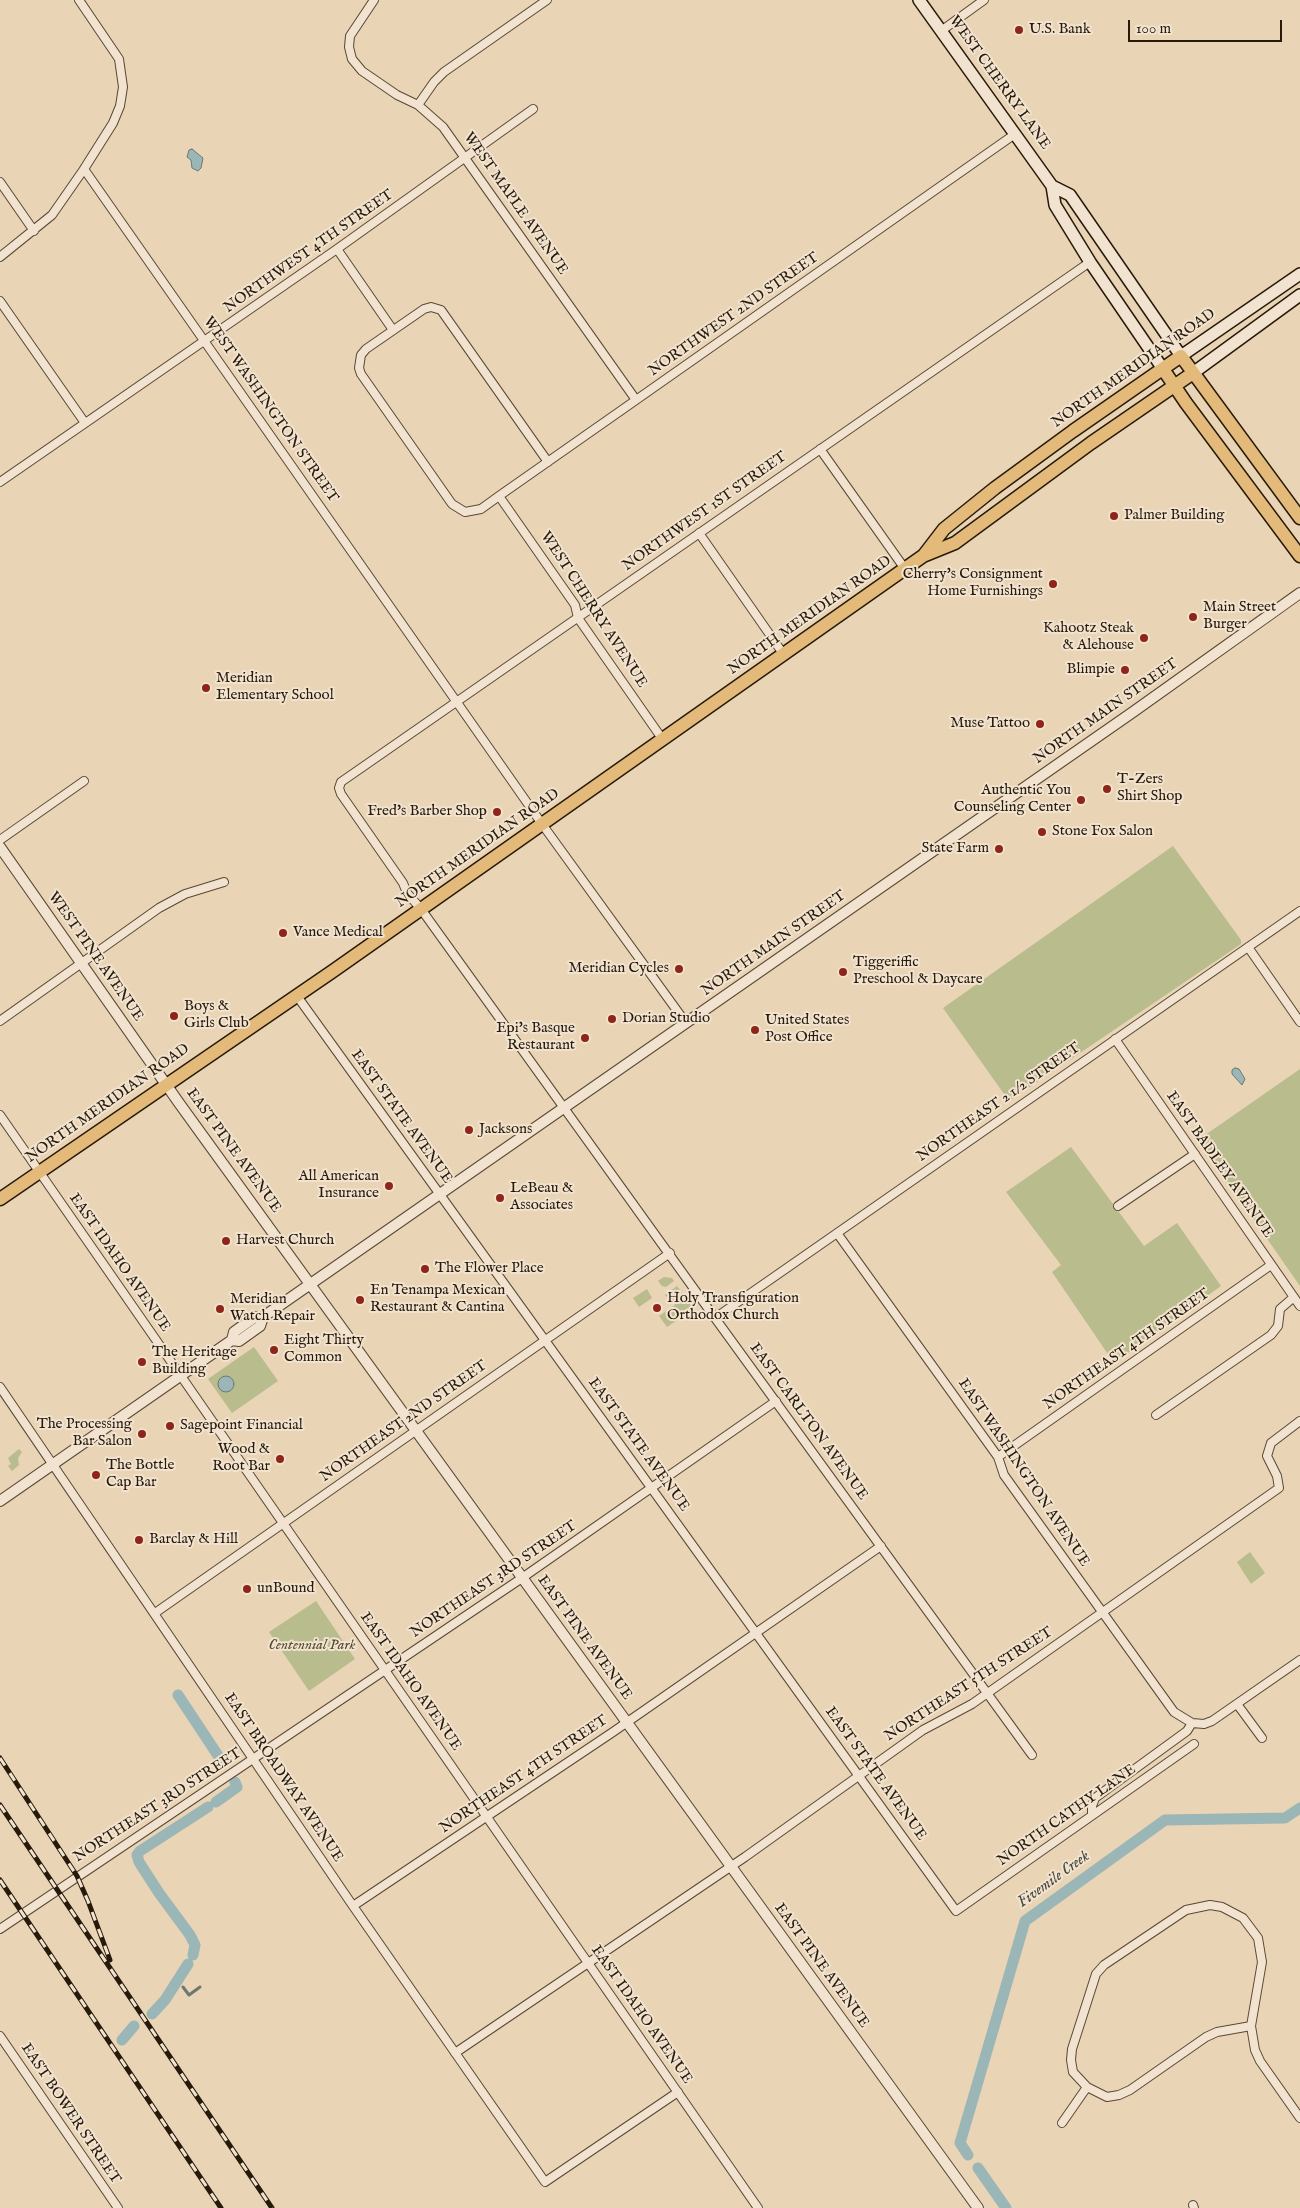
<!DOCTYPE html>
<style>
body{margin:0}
#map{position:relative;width:1300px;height:2208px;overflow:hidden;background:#e9d4b5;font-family:"IM FELL English",serif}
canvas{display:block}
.scale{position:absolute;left:1128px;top:20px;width:154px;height:22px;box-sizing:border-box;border:2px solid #271a0a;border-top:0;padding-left:6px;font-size:15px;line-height:18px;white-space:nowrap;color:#271a0a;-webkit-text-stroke:4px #f1e3cf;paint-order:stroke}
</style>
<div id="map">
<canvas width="1300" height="2208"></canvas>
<div class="scale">100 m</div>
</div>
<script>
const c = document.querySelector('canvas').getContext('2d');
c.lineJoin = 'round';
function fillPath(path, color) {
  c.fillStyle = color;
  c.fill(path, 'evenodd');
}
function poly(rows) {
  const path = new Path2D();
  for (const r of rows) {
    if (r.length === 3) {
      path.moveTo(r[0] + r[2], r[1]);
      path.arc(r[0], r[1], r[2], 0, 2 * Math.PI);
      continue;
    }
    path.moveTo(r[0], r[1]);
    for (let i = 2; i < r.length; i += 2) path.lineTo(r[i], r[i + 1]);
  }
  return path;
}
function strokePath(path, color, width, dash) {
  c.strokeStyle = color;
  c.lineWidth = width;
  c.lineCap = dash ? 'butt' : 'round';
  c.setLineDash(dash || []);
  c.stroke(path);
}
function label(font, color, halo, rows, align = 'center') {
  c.font = font + ' "IM FELL English",serif';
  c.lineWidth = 4;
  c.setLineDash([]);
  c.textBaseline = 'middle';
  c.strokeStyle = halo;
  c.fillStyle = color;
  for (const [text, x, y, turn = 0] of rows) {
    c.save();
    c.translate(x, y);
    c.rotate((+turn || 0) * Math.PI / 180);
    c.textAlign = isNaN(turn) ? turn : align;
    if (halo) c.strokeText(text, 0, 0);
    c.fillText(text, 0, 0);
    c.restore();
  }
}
fillPath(poly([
 [1173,846,1241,940,1241,944,1009,1101,943,1008],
 [1300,1069,1300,1286,1198,1140],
 [1071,1147,1144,1246,1177,1223,1221,1286,1114,1363,1052,1272,1061,1265,1006,1192],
 [664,1277,672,1278,674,1281,666,1287,662,1286,658,1281],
 [677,1286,701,1318,689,1312,667,1327,659,1316,675,1305,669,1296,667,1297,665,1295],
 [647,1289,652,1298,639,1307,633,1298],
 [254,1347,278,1381,232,1413,208,1379],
 [19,1449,22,1452,18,1458,19,1465,12,1471,8,1466,11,1464,8,1458],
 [1250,1552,1265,1573,1251,1584,1237,1562],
 [316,1601,355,1659,309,1691,269,1632]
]), '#b9bc8c');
const water = poly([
 [192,149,203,158,201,168,198,171,192,168,191,160,187,157,189,150,192,149],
 [1235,1068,1239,1069,1245,1079,1242,1085,1232,1074,1232,1070,1235,1068],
 [226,1384,8]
]);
fillPath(water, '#9ab6b7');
strokePath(water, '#6c7872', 1);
strokePath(poly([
 [183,1987,189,1995,200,1987]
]), '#6c7872', 3);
strokePath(poly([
 [178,1695,221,1760],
 [216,1802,237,1787,235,1782],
 [193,1955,195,1945,190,1935,159,1893,139,1862,137,1855,140,1851,208,1807],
 [152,2014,165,2000,188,1964],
 [122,2040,134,2026],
 [968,2155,960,2143,1025,1921,1165,1820,1285,1818,1300,1808],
 [978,2168,1006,2208]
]), '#9ab6b7', 11);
const minor = poly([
 [79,0,119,59,123,87,120,106,113,123,84,169,542,824,686,1023],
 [374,0,350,36,349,47,352,59,362,71,397,95,418,105,443,127,636,400],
 [941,31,984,0],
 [418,105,434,82,444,72,547,0],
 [0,182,34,231],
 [337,249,393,330],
 [0,257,52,215,84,169],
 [0,301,85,423],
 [820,449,905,569],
 [548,462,441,310,431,307,424,309,366,349,361,355,359,368,361,374,452,504,465,512,481,509,499,496,636,400,1015,134],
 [0,482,337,249,533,109],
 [499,496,575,605,578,618,663,740],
 [699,533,784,655],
 [0,840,84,781],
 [1248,947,1300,1022],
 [297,996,956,1911,1194,1744],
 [0,1021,159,908,185,894,224,882],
 [1115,1039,1300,1306],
 [0,1115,758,2208],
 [1118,1206,1195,1154],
 [837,1233,998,1457,1004,1475,1174,1712,1192,1723,1204,1724,1212,1721,1300,1660],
 [715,1318,1300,911],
 [0,1387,353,1906,545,2182,678,2092],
 [1156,1415,1271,1335,1278,1326,1280,1309,1294,1297],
 [998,1457,1271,1265],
 [155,1613,670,1253],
 [1237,1704,1262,1738],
 [1032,1755,715,1318,421,909,407,893,403,883,341,794,339,788,341,782,1090,262],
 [1092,1815,1092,1806,1095,1798,1187,1731,1192,1723],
 [353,1906,613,1732,881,1546],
 [0,1929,522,1578,776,1401],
 [1251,2026,1217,2032,1206,2037,1130,2090,1119,2095,1107,2097,1087,2087,1073,2072,1071,2060,1072,2049,1096,1974,1104,1965,1186,1910,1210,1905,1222,1907,1243,1918,1258,1938,1262,1962,1251,2026,1255,2050,1260,2061,1300,2118],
 [0,2036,118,2208],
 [455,2053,745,1857,923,1730,972,1704,1279,1488,1277,1476,1267,1456,1271,1443,1300,1421],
 [1062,2123,1087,2087],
 [1193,2205,1194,2208]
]);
const tertiary = poly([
 [0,847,179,1103,978,2208],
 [232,1340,234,1332,255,1317,263,1317],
 [0,1501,232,1340,239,1341,260,1326,263,1317,1133,712,1300,593]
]);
const secondary = poly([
 [919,0,1052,186,1055,205,1090,262,1163,369],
 [1052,186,1070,195,1181,356,1300,274],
 [1193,373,1300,295]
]);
const primary = poly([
 [1163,369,1186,403,1300,556],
 [924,555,944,529,995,488,1073,431,1181,356,1300,518],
 [0,1199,333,971,923,556,955,543,1091,443,1193,373]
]);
strokePath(minor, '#584835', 10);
strokePath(tertiary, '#584835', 12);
strokePath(secondary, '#271a0a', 14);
strokePath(primary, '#271a0a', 15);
strokePath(minor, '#f1e3cf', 8);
strokePath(tertiary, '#f1e3cf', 10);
strokePath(secondary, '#f1e3cf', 11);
strokePath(primary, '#e4ba7a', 12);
const rail = poly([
 [0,1758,77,1876,88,1901,110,1960],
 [0,1805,272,2208],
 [0,1880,221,2208]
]);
strokePath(rail, '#271a0a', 5);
strokePath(rail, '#f1e3cf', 3, [9]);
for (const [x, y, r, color] of [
 [1019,30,5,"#8f2418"],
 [1114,516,5,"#8f2418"],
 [1053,584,5,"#8f2418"],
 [1193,617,5,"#8f2418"],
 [1144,638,5,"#8f2418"],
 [1125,670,5,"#8f2418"],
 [206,688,5,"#8f2418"],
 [1040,724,5,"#8f2418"],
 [1107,789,5,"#8f2418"],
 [1081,800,5,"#8f2418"],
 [497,812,5,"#8f2418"],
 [1042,832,5,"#8f2418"],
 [999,849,5,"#8f2418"],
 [283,933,5,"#8f2418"],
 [679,969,5,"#8f2418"],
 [843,972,5,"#8f2418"],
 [174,1016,5,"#8f2418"],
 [612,1019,5,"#8f2418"],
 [755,1030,5,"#8f2418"],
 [585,1038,5,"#8f2418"],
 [469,1130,5,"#8f2418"],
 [389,1186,5,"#8f2418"],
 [500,1198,5,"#8f2418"],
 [226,1241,5,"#8f2418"],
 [425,1269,5,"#8f2418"],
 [360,1300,5,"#8f2418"],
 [657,1308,5,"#8f2418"],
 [220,1309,5,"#8f2418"],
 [274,1350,5,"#8f2418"],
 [142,1362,5,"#8f2418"],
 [170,1426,5,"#8f2418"],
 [142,1434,5,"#8f2418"],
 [280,1459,5,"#8f2418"],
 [96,1475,5,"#8f2418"],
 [139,1540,5,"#8f2418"],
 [247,1589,5,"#8f2418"]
]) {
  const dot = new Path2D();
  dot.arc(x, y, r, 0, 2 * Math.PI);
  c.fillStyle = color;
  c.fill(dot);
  strokePath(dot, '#f1e3cf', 2);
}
label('15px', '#271a0a', '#f1e3cf', [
 ["U.S. Bank",1029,30],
 ["Palmer Building",1124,516],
 ["Cherry's Consignment",1043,575,"right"],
 ["Home Furnishings",1043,592,"right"],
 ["Main Street",1203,608],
 ["Burger",1203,625],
 ["Kahootz Steak",1134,629,"right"],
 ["& Alehouse",1134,646,"right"],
 ["Blimpie",1115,670,"right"],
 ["Meridian",216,679],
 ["Elementary School",216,696],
 ["Muse Tattoo",1030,724,"right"],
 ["T-Zers",1117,780],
 ["Shirt Shop",1117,797],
 ["Authentic You",1071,791,"right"],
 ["Counseling Center",1071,808,"right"],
 ["Fred's Barber Shop",487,812,"right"],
 ["Stone Fox Salon",1052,832],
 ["State Farm",989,849,"right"],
 ["Vance Medical",293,933],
 ["Tiggeriffic",853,963],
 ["Preschool & Daycare",853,980],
 ["Meridian Cycles",669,969,"right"],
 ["Boys &",184,1007],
 ["Girls Club",184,1024],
 ["Dorian Studio",622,1019],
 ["United States",765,1021],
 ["Post Office",765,1038],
 ["Epi's Basque",575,1029,"right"],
 ["Restaurant",575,1046,"right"],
 ["Jacksons",479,1130],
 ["All American",379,1177,"right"],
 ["Insurance",379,1194,"right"],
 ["LeBeau &",510,1189],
 ["Associates",510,1206],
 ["Harvest Church",236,1241],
 ["The Flower Place",435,1269],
 ["En Tenampa Mexican",370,1291],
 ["Restaurant & Cantina",370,1308],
 ["Holy Transfiguration",667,1299],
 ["Orthodox Church",667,1316],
 ["Meridian",230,1300],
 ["Watch Repair",230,1317],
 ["Eight Thirty",284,1341],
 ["Common",284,1358],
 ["The Heritage",152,1353],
 ["Building",152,1370],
 ["The Processing",132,1425,"right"],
 ["Bar Salon",132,1442,"right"],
 ["Sagepoint Financial",180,1426],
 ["Wood &",270,1450,"right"],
 ["Root Bar",270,1467,"right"],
 ["The Bottle",106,1466],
 ["Cap Bar",106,1483],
 ["Barclay & Hill",149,1540],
 ["unBound",257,1589]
], 'left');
label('15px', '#271a0a', '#f1e3cf', [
 ["WEST CHERRY LANE",999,83,54],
 ["WEST MAPLE AVENUE",515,204,55],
 ["NORTHWEST 4TH STREET",309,252,-35],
 ["NORTHWEST 2ND STREET",734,315,-35],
 ["NORTH MERIDIAN ROAD",1134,369,-35],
 ["WEST WASHINGTON STREET",270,410,55],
 ["NORTHWEST 1ST STREET",705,512,-35],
 ["WEST CHERRY AVENUE",593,610,57],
 ["NORTH MERIDIAN ROAD",810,616,-35],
 ["NORTH MAIN STREET",1106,712,-35],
 ["NORTH MERIDIAN ROAD",478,849,-35],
 ["NORTH MAIN STREET",774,944,-35],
 ["WEST PINE AVENUE",95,957,55],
 ["NORTHEAST 2 1/2 STREET",999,1103,-35],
 ["NORTH MERIDIAN ROAD",108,1104,-35],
 ["EAST STATE AVENUE",401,1117,54],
 ["EAST PINE AVENUE",233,1151,54],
 ["EAST BADLEY AVENUE",1219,1165,55],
 ["EAST IDAHO AVENUE",119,1263,55],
 ["NORTHEAST 4TH STREET",1127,1350,-35],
 ["NORTHEAST 2ND STREET",404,1422,-35],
 ["EAST CARLTON AVENUE",808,1422,54],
 ["EAST STATE AVENUE",638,1445,54],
 ["EAST WASHINGTON AVENUE",1023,1473,56],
 ["NORTHEAST 3RD STREET",494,1580,-34],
 ["EAST PINE AVENUE",584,1638,54],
 ["EAST IDAHO AVENUE",410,1682,55],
 ["NORTHEAST 5TH STREET",969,1685,-33],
 ["EAST STATE AVENUE",875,1774,54],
 ["NORTHEAST 4TH STREET",524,1775,-34],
 ["EAST BROADWAY AVENUE",283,1778,56],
 ["NORTHEAST 3RD STREET",158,1806,-33],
 ["NORTH CATHY LANE",1067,1816,-35],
 ["EAST PINE AVENUE",821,1966,54],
 ["EAST IDAHO AVENUE",641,2015,55],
 ["EAST BOWER STREET",70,2114,56]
]);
label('italic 15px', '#534b31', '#f1e3cf', [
 ["Centennial Park",312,1646]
]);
label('italic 16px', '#4a493e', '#f1e3cf', [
 ["Fivemile Creek",1054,1880,-36]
]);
</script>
